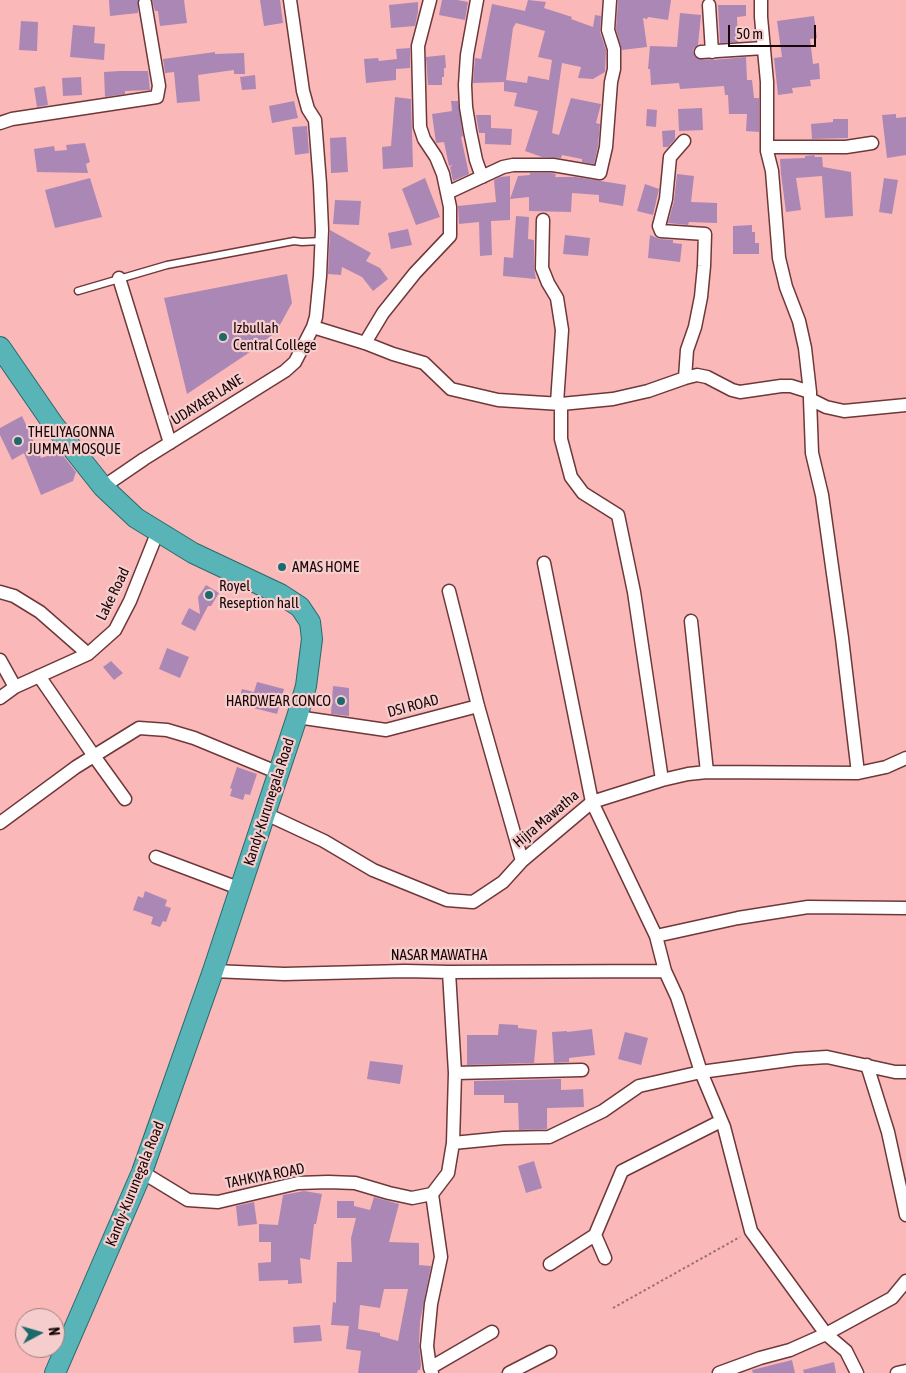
<!DOCTYPE html>
<style>
body{margin:0}
#map{position:relative;width:906px;height:1373px;overflow:hidden;background:#fbb8b8;font-family:"Asap Condensed",sans-serif}
canvas{display:block}
.north{position:absolute;left:15px;top:1308px;width:50px;height:50px;box-sizing:border-box;background:#f6cdcd;border:1px solid #9e7d7d;border-radius:50%;rotate:84deg;font-size:14px;font-weight:700;line-height:20px;text-align:center;color:#1a0506}
.north::after{content:'';display:block;margin:auto;width:18px;height:22px;background:#1d6a6d;clip-path:polygon(50% 0,100% 100%,50% 72%,0 100%)}
.scale{position:absolute;left:728px;top:25px;width:88px;height:22px;box-sizing:border-box;border:2px solid #1a0506;border-top:0;padding-left:6px;font-size:15px;line-height:18px;white-space:nowrap;color:#1a0506;-webkit-text-stroke:4px #f6cdcd;paint-order:stroke}
</style>
<div id="map">
<canvas width="906" height="1373"></canvas>
<div class="north">N</div>
<div class="scale">50 m</div>
</div>
<script>
const c = document.querySelector('canvas').getContext('2d');
c.lineJoin = 'round';
function fillPath(path, color) {
  c.fillStyle = color;
  c.fill(path, 'evenodd');
}
function poly(rows) {
  const path = new Path2D();
  for (const r of rows) {
    path.moveTo(r[0], r[1]);
    for (let i = 2; i < r.length; i += 2) path.lineTo(r[i], r[i + 1]);
  }
  return path;
}
function strokePath(path, color, width, dash) {
  c.strokeStyle = color;
  c.lineWidth = width;
  c.lineCap = dash ? 'butt' : 'round';
  c.setLineDash(dash || []);
  c.stroke(path);
}
function label(font, color, halo, rows, align = 'center') {
  c.font = font + ' "Asap Condensed",sans-serif';
  c.lineWidth = 4.5;
  c.setLineDash([]);
  c.textBaseline = 'middle';
  c.strokeStyle = halo;
  c.fillStyle = color;
  for (const [text, x, y, turn = 0] of rows) {
    c.save();
    c.translate(x, y);
    c.rotate((+turn || 0) * Math.PI / 180);
    c.textAlign = isNaN(turn) ? turn : align;
    if (halo) c.strokeText(text, 0, 0);
    c.fillText(text, 0, 0);
    c.restore();
  }
}
fillPath(poly([
 [109,0,138,0,138,13,110,16],
 [152,0,184,0,187,23,160,26,158,11,155,11],
 [260,0,280,0,283,23,264,26],
 [442,0,457,0,468,2,465,20,439,15],
 [528,0,546,2,544,8,572,17,571,19,593,27,595,15,601,16,600,32,606,50,605,72,593,79,578,78,581,67,562,63,552,133,559,135,571,98,601,104,596,123,600,124,598,146,594,164,582,162,582,159,562,155,561,158,542,157,525,151,538,111,514,106,517,93,504,91,504,82,473,83,475,58,481,59,492,4,525,11],
 [516,23,545,31,538,57,552,60,549,80,528,76,527,83,506,80,513,28],
 [618,0,671,0,668,20,648,17,647,19,643,18,647,47,622,50,616,29],
 [418,2,418,12,415,26,391,28,389,5],
 [718,5,746,5,746,16,737,17,738,42,720,43],
 [680,13,701,15,698,45,694,48,693,52,697,59,712,60,746,57,747,80,752,80,754,98,759,98,759,132,746,131,747,114,729,114,728,95,725,95,724,86,680,89,679,83,651,85,650,69,648,69,650,46,677,47],
 [814,16,817,38,810,39,813,64,819,63,820,79,810,80,811,86,792,88,793,93,778,95,774,58,782,57,777,21],
 [21,21,38,22,37,51,19,50],
 [73,25,95,27,94,43,105,44,104,60,70,57],
 [410,48,410,68,396,69,396,80,366,83,364,59,378,58,379,61,397,59,396,49],
 [215,52,215,54,244,53,245,74,234,74,234,70,198,75,200,101,177,103,174,72,165,73,163,59],
 [445,55,446,68,444,68,444,77,442,77,442,85,428,85,426,57],
 [120,71,148,71,150,90,125,91,125,94,105,97,104,72],
 [255,75,256,89,242,90,240,77],
 [81,77,82,95,63,96,62,78],
 [45,86,48,105,37,107,34,88],
 [395,97,411,99,413,167,383,169,382,147,391,146],
 [294,101,298,118,272,123,269,106],
 [451,101,458,101,463,136,461,137,469,174,453,181,450,167,453,165,449,166,444,142,436,143,432,114,452,111],
 [702,108,703,130,679,131,678,109],
 [647,109,657,110,656,127,646,126],
 [896,114,896,118,906,117,906,155,887,158,882,115],
 [476,115,491,115,491,128,512,129,511,145,485,144,485,133,479,133],
 [833,119,848,119,848,138,812,139,811,124,833,122],
 [307,126,309,153,295,155,292,127],
 [675,130,675,139,668,147,663,147,662,131],
 [346,137,348,172,331,173,330,138],
 [85,143,90,162,86,164,88,173,37,172,34,149,54,146,55,151,67,150,66,145],
 [814,155,815,157,822,157,823,167,851,172,853,216,825,218,822,176,796,178,801,210,786,212,781,174,780,159,805,158,805,156],
 [530,173,552,173,556,174,555,177,576,177,626,185,623,206,599,202,599,195,572,193,571,212,529,211,529,197,510,199,518,176,530,175],
 [677,174,694,176,691,202,717,203,717,223,689,222,688,225,668,223,674,201],
 [510,176,510,220,491,221,492,255,480,256,479,222,459,224,458,206,496,202,494,180,500,177],
 [90,178,102,217,55,228,45,190],
 [425,178,440,217,416,225,402,189],
 [884,178,898,180,892,214,879,212],
 [645,184,659,189,653,215,637,211],
 [335,200,361,201,359,225,333,224],
 [516,216,529,217,528,239,534,240,534,268,536,279,503,276,504,257,513,258],
 [752,225,752,232,755,232,755,243,759,243,759,254,733,254,733,226],
 [408,229,412,245,391,249,388,233],
 [330,230,371,253,366,261,380,268,388,279,373,291,362,277,342,267,341,275,328,274],
 [565,235,590,238,588,256,563,254],
 [650,235,660,239,673,240,673,243,682,244,680,262,648,258],
 [287,274,292,303,276,332,250,352,187,394,164,298],
 [22,416,41,458,60,452,76,472,73,481,41,495,24,453,12,460,0,435,0,428],
 [206,585,219,593,211,606,208,606,195,631,181,624,189,608,200,614,198,597],
 [167,648,189,657,180,678,159,669],
 [111,661,123,673,114,680,103,667],
 [257,682,284,689,277,714,238,704,242,689,254,692],
 [333,686,349,688,349,716,331,714],
 [237,767,257,774,250,795,245,794,243,800,230,796,232,789,230,788],
 [145,891,167,900,165,906,171,908,166,922,163,921,160,927,151,924,153,917,133,910,138,896,143,898],
 [499,1024,518,1025,518,1028,537,1030,534,1063,467,1065,467,1035,498,1035],
 [592,1029,595,1055,569,1058,569,1062,554,1063,552,1032,567,1031,567,1032],
 [625,1032,648,1038,641,1065,618,1059],
 [370,1061,403,1065,400,1084,367,1079],
 [561,1079,561,1090,583,1089,584,1107,547,1108,547,1129,519,1130,518,1103,504,1103,504,1095,474,1095,474,1081],
 [534,1161,542,1188,526,1193,518,1166],
 [304,1191,322,1194,316,1224,314,1224,310,1260,300,1258,302,1283,288,1284,288,1280,259,1281,258,1263,271,1262,271,1242,259,1242,259,1224,278,1225,283,1195],
 [374,1197,399,1204,389,1242,419,1243,419,1265,431,1266,420,1322,419,1345,421,1365,420,1370,418,1370,417,1373,358,1373,361,1351,346,1349,349,1326,331,1325,333,1302,336,1303,337,1262,352,1262,351,1238,356,1218,337,1218,337,1201,354,1201,354,1206,370,1210],
 [384,1289,408,1289,398,1341,380,1336,380,1333,358,1329,360,1305,380,1308],
 [254,1202,257,1224,238,1226,236,1206],
 [320,1325,322,1341,294,1343,293,1327],
 [792,1360,795,1373,753,1373,752,1370],
 [834,1362,836,1373,804,1373,803,1370]
]), '#ab87b5');
const service = poly([
 [78,291,167,265,294,241,302,242,321,241]
]);
const minor = poly([
 [477,0,467,55,465,85,466,107,470,131,476,160,482,177],
 [761,0,761,17,767,82,767,151,772,171,779,258,786,287,799,321,805,348,810,392],
 [709,5,712,52],
 [701,52,764,48],
 [0,123,12,119,157,97,159,86,145,3],
 [684,141,670,157,666,199,659,226,661,231,705,234,704,266,701,297,695,327,687,350,685,378],
 [767,147,846,147,872,143],
 [447,193,503,167,513,165,553,165,600,173,606,147,611,82,614,69,614,49,608,30,610,0],
 [543,220,542,268,548,283,557,298,562,330,557,403],
 [119,278,170,443],
 [313,327,365,343,393,354,424,363,451,389,498,400,561,404,613,399,648,391,685,378,697,375,707,377,732,390,740,392,781,386,791,386,810,392,810,399,826,407,844,411,906,405],
 [365,343,383,313,415,273,450,236,450,207,443,174,436,157,424,139,420,127,418,46,430,0],
 [810,399,812,453,822,495,842,638,858,773],
 [561,404,561,439,571,477,583,493,618,515,634,592,662,780],
 [103,487,144,459,285,371,295,362,313,327,316,317,320,276,322,230,320,184,315,120,308,109,303,91,290,0],
 [544,563,592,802,656,936,665,971,677,997,701,1072,724,1127,751,1231,826,1334,846,1351,857,1373],
 [449,591,478,706,522,861],
 [0,592,14,596,40,612,88,654],
 [691,621,707,772],
 [0,660,15,687],
 [39,676,94,756,125,799],
 [0,698,15,687,88,654,115,630,130,601,158,531],
 [297,717,386,730,478,706],
 [266,814,324,841,373,870,447,900,473,902,503,882,522,861,592,802,662,780,688,774,707,772,858,773,886,767,906,758],
 [0,823,76,767,139,728,167,730,194,738,279,773],
 [156,857,241,889],
 [656,936,738,918,808,907,906,908],
 [213,971,284,974,405,971,449,972,665,971],
 [449,972,455,1073,453,1143,504,1138,549,1137,603,1111,639,1086,701,1072,796,1059,827,1057,895,1072,906,1072],
 [867,1065,888,1132,906,1215],
 [455,1073,582,1070],
 [142,1172,188,1200,218,1202,298,1183,328,1182,355,1183,389,1193,412,1198,432,1194,448,1173,453,1143],
 [432,1194,441,1257,431,1304,427,1346,430,1368,432,1373],
 [595,1235,605,1258],
 [550,1264,595,1235,622,1171,721,1121],
 [430,1368,492,1332],
 [509,1373,550,1352],
 [719,1373,760,1358,790,1350,826,1334,892,1298,906,1281],
 [897,1373,906,1371]
]);
const trunk = poly([
 [0,347,53,424,103,487,136,518,193,553,280,594,300,607,310,622,312,639,306,686,297,717,213,971,142,1172,55,1373]
]);
strokePath(service, '#6e383a', 9);
strokePath(minor, '#6e383a', 15);
strokePath(trunk, '#286a6d', 22);
strokePath(poly([
 [613,1308,740,1237]
]), '#9e6e6f', 2, [2.5, 2.5]);
strokePath(service, '#fff', 6);
strokePath(minor, '#fff', 12);
strokePath(trunk, '#58b4b7', 20);
for (const [x, y, r, color] of [
 [223,337,5,"#1d6a6d"],
 [18,441,5,"#1d6a6d"],
 [282,567,5,"#1d6a6d"],
 [209,595,5,"#1d6a6d"],
 [341,701,5,"#1d6a6d"]
]) {
  const dot = new Path2D();
  dot.arc(x, y, r, 0, 2 * Math.PI);
  c.fillStyle = color;
  c.fill(dot);
  strokePath(dot, '#f6cdcd', 2);
}
label('15px', '#1a0506', '#f6cdcd', [
 ["Izbullah",233,328],
 ["Central College",233,345],
 ["THELIYAGONNA",28,432],
 ["JUMMA MOSQUE",28,449],
 ["AMAS HOME",292,567],
 ["Royel",219,586],
 ["Reseption hall",219,603],
 ["HARDWEAR CONCO",331,701,"right"]
], 'left');
label('15px', '#1a0506', '#f6cdcd', [
 ["UDAYAER LANE",207,400,-32],
 ["Lake Road",113,594,-64],
 ["DSI ROAD",413,706,-15],
 ["Kandy-Kurunegala Road",269,802,-72],
 ["Hijra Mawatha",546,819,-40],
 ["NASAR MAWATHA",439,955],
 ["TAHKIYA ROAD",265,1176,-11],
 ["Kandy-Kurunegala Road",135,1184,-68]
]);
</script>
